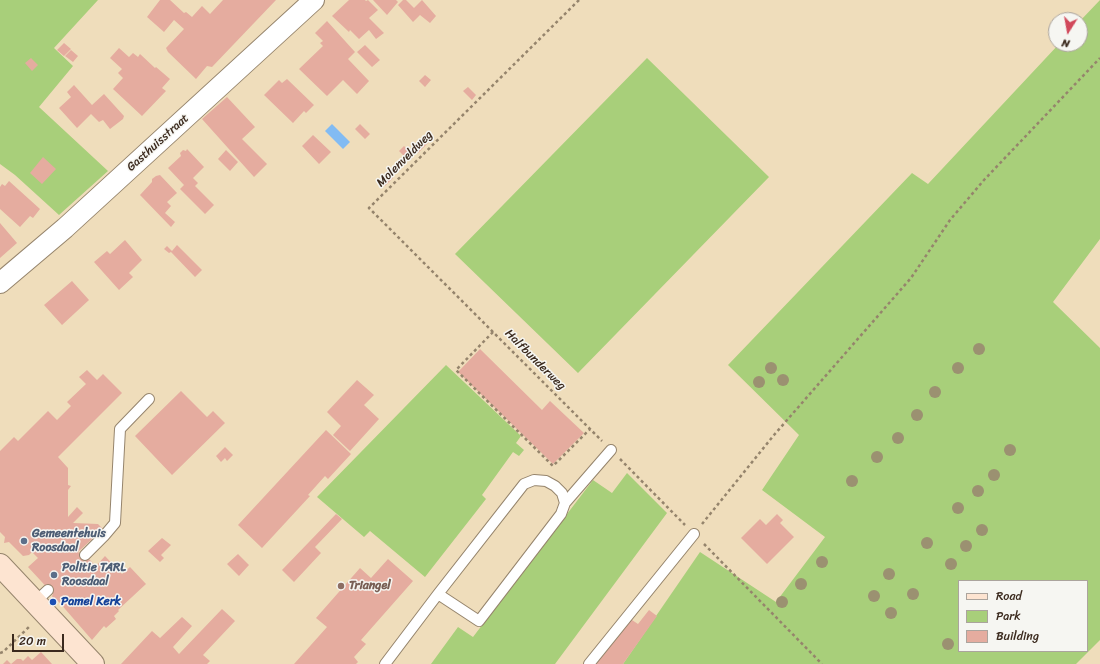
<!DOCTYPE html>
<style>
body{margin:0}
#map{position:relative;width:1100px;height:664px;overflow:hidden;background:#efddbb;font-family:Sriracha,sans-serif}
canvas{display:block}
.legend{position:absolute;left:958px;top:580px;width:130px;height:72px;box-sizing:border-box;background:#f6f6f2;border:1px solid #aba49d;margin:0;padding:5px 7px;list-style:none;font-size:12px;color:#3b2a1e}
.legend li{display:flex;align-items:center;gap:8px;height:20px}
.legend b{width:20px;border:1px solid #aba49d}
.north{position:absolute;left:1048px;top:12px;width:40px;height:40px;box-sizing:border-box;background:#f6f6f2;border:1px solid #aba49d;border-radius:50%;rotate:191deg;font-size:11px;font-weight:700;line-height:16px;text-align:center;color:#3b2a1e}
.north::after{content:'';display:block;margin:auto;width:14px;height:18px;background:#d1495b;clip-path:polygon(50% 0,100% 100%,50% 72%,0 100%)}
.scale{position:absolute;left:12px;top:634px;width:52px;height:18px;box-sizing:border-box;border:2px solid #3b2a1e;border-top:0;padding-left:5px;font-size:12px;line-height:14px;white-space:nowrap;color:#3b2a1e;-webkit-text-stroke:3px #f6f6f2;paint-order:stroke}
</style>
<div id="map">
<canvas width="1100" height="664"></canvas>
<ul class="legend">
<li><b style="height:5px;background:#fde4d1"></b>Road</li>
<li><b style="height:11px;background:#a8cf7a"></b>Park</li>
<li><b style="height:11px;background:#e5ac9f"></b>Building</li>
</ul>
<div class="north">N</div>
<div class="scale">20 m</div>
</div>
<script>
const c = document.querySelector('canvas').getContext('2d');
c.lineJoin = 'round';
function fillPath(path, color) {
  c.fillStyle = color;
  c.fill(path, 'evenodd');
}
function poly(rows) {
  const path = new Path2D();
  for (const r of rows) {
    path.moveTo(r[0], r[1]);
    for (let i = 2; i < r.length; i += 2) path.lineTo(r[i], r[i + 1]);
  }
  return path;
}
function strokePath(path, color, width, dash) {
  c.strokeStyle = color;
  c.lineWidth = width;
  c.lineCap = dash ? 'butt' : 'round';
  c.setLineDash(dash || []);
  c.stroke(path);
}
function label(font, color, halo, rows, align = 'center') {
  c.font = font + ' Sriracha,sans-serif';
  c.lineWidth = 3;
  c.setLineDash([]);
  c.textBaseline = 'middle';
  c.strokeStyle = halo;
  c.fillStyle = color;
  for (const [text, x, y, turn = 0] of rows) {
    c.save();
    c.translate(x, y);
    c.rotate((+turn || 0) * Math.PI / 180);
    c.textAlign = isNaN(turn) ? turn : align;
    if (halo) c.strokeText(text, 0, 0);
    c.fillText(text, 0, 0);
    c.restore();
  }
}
fillPath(poly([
 [0,0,98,0,54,48,73,66,39,107,108,171,59,215,15,175,0,164],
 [1100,0,1100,239,1053,302,1100,348,1100,640,1076,664,623,664,700,552,776,602,825,537,762,490,799,435,728,365,912,173,928,184,1059,44,1080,44,1080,21],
 [959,581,1087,581,1087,651,959,651],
 [647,58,769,177,578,373,455,254],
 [446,365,521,436,516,443,524,450,519,456,513,452,482,495,486,499,425,577,370,531,364,537,317,497],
 [627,473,667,513,555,664,431,664,458,627,473,637,593,480,612,493]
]), '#a8cf7a');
fillPath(poly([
 [332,124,350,142,343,149,325,131]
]), '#82bbf3');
fillPath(poly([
 [160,0,170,0,184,13,186,12,192,17,202,6,210,14,223,0,276,0,212,67,207,66,196,79,168,52,166,48,184,29,174,20,164,32,147,17],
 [349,0,365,0,366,1,368,0,378,10,369,18,384,33,376,39,369,30,359,39,350,30,349,32,332,16],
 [373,0,396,0,398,2,387,15],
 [403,0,406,0,414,8,422,0,436,16,430,23,420,15,413,22,398,5],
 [327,21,355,52,348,59,369,81,357,94,343,80,327,96,299,69,323,46,320,43,323,41,315,33],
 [64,43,71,49,64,56,57,50],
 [365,45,380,60,372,67,357,52],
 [119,48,129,57,133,53,138,57,140,54,155,68,156,67,170,79,162,88,166,91,142,116,113,89,123,78,118,73,122,69,110,58],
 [71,50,78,56,73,62,65,56],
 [31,58,38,65,32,71,25,63],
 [425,75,431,80,425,87,419,81],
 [287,79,314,105,306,113,304,111,293,123,264,95,279,80,282,83],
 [74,85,92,105,104,94,124,116,123,119,110,129,103,120,99,122,91,114,77,128,59,108,71,97,67,92],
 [468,87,476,95,472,100,463,91],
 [227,97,255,127,242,139,267,164,254,177,202,119],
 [360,124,370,134,365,139,355,129],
 [313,135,331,152,319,164,302,146],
 [425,136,430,141,418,153,414,148],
 [404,146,414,156,409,161,399,151],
 [187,149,204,167,193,178,198,183,195,186,214,205,205,214,180,189,184,185,168,168,181,156,180,153,183,150,186,151],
 [226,150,238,162,230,171,218,159],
 [43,157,56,169,42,184,30,173],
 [388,172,393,178,385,186,379,181],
 [160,175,177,193,167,202,171,206,165,213,175,222,171,227,140,195,152,182,152,179,156,176],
 [9,181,40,209,33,218,30,216,20,227,0,209,0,187,2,184,5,186],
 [0,223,17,243,0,258],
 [125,240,142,260,129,273,133,277,119,290,94,262,107,251,110,254],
 [177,245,202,270,195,277,171,252,169,253,164,249,167,246,172,251],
 [72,281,89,300,62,325,44,305],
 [480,349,542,410,550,401,584,433,553,464,458,372],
 [87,370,97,380,103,374,122,393,58,457,68,468,68,485,71,486,68,490,68,517,77,507,83,513,73,523,98,524,103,529,78,552,79,553,80,552,85,555,96,566,105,556,122,574,130,567,146,584,118,610,119,611,114,616,116,619,106,628,104,626,92,640,59,602,53,598,52,596,53,594,28,567,38,558,32,552,29,555,23,556,9,542,4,543,5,537,0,532,0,451,14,437,18,441,48,411,57,420,71,406,67,402,86,384,79,377],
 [357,380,374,395,364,405,379,419,350,451,333,435,341,426,327,412],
 [181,391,207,417,213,411,225,423,172,475,135,436],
 [326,430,351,454,328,479,325,476,308,495,310,496,262,548,238,525],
 [225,447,233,455,227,461,225,458,221,462,216,456],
 [336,514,342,519,315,547,321,553,294,582,282,570],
 [777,514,783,520,780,523,794,537,767,564,741,538,760,519,766,525],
 [162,538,171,545,161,555,164,558,160,562,148,551],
 [238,554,249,565,239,576,227,564],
 [388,559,413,581,361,640,366,644,354,657,358,662,356,664,294,664,327,627,316,618,360,568,371,578],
 [222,609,235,621,203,655,210,661,207,664,121,664,152,631,160,638,182,617,192,626,173,647,179,654],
 [649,610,657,616,623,664,595,664,629,618,638,624],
 [41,652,52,664,3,664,7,660,11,664,17,659,21,659,23,661,28,656,32,660]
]), '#e5ac9f');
const service = poly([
 [565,503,611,450],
 [85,555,104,536,115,523,120,429,149,399],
 [34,603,48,590],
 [385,664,438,594,524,484,534,480,546,481,555,486,562,493,565,503,561,514,479,621,438,594],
 [589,664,694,534]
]);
const minor = poly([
 [0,283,65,228,314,0]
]);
const secondary = poly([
 [0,565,93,664]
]);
strokePath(service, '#95846c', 12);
strokePath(minor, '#95846c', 22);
strokePath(secondary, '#95846c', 24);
strokePath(poly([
 [579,0,369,208,602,441],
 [493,332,456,370,553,466,590,429],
 [620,459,685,525],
 [702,524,774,435,911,278,950,220,984,180,1100,58],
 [704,544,822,664],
 [0,653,3,652,30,626]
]), '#95846c', 2.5, [3, 3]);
strokePath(service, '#fff', 10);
strokePath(minor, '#fff', 20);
strokePath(secondary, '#fde4d1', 22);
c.fillStyle = '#9b9171';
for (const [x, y] of [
 [979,349],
 [771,368],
 [958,368],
 [783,380],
 [759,382],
 [935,392],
 [917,415],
 [898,438],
 [1010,450],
 [877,457],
 [994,475],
 [852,481],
 [978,491],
 [958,508],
 [982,530],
 [927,543],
 [966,546],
 [822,562],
 [951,564],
 [889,574],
 [801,584],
 [913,594],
 [874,596],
 [782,602],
 [891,613],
 [948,644]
]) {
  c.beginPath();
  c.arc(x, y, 6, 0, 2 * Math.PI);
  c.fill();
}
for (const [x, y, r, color] of [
 [24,541,4,"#5c6f8a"],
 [54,575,4,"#5c6f8a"],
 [341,586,4,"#8d6e63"],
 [53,602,4,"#1a4fb4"]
]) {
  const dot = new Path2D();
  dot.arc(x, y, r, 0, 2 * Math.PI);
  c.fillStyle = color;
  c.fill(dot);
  strokePath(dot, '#f6f6f2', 1.5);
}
label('12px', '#3b2a1e', '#f6f6f2', [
 ["Gasthuisstraat",158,143,-42],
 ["Molenveldweg",405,159,-45],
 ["Halfbunderweg",535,360,45]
]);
label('bold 12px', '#4e5e75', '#f6f6f2', [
 ["Gemeentehuis",32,534],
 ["Roosdaal",32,548],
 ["Politie TARL",62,568],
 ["Roosdaal",62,582]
], 'left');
label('bold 12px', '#785e54', '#f6f6f2', [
 ["Triangel",349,586]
], 'left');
label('bold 12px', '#164399', '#f6f6f2', [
 ["Pamel Kerk",61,602]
], 'left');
</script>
